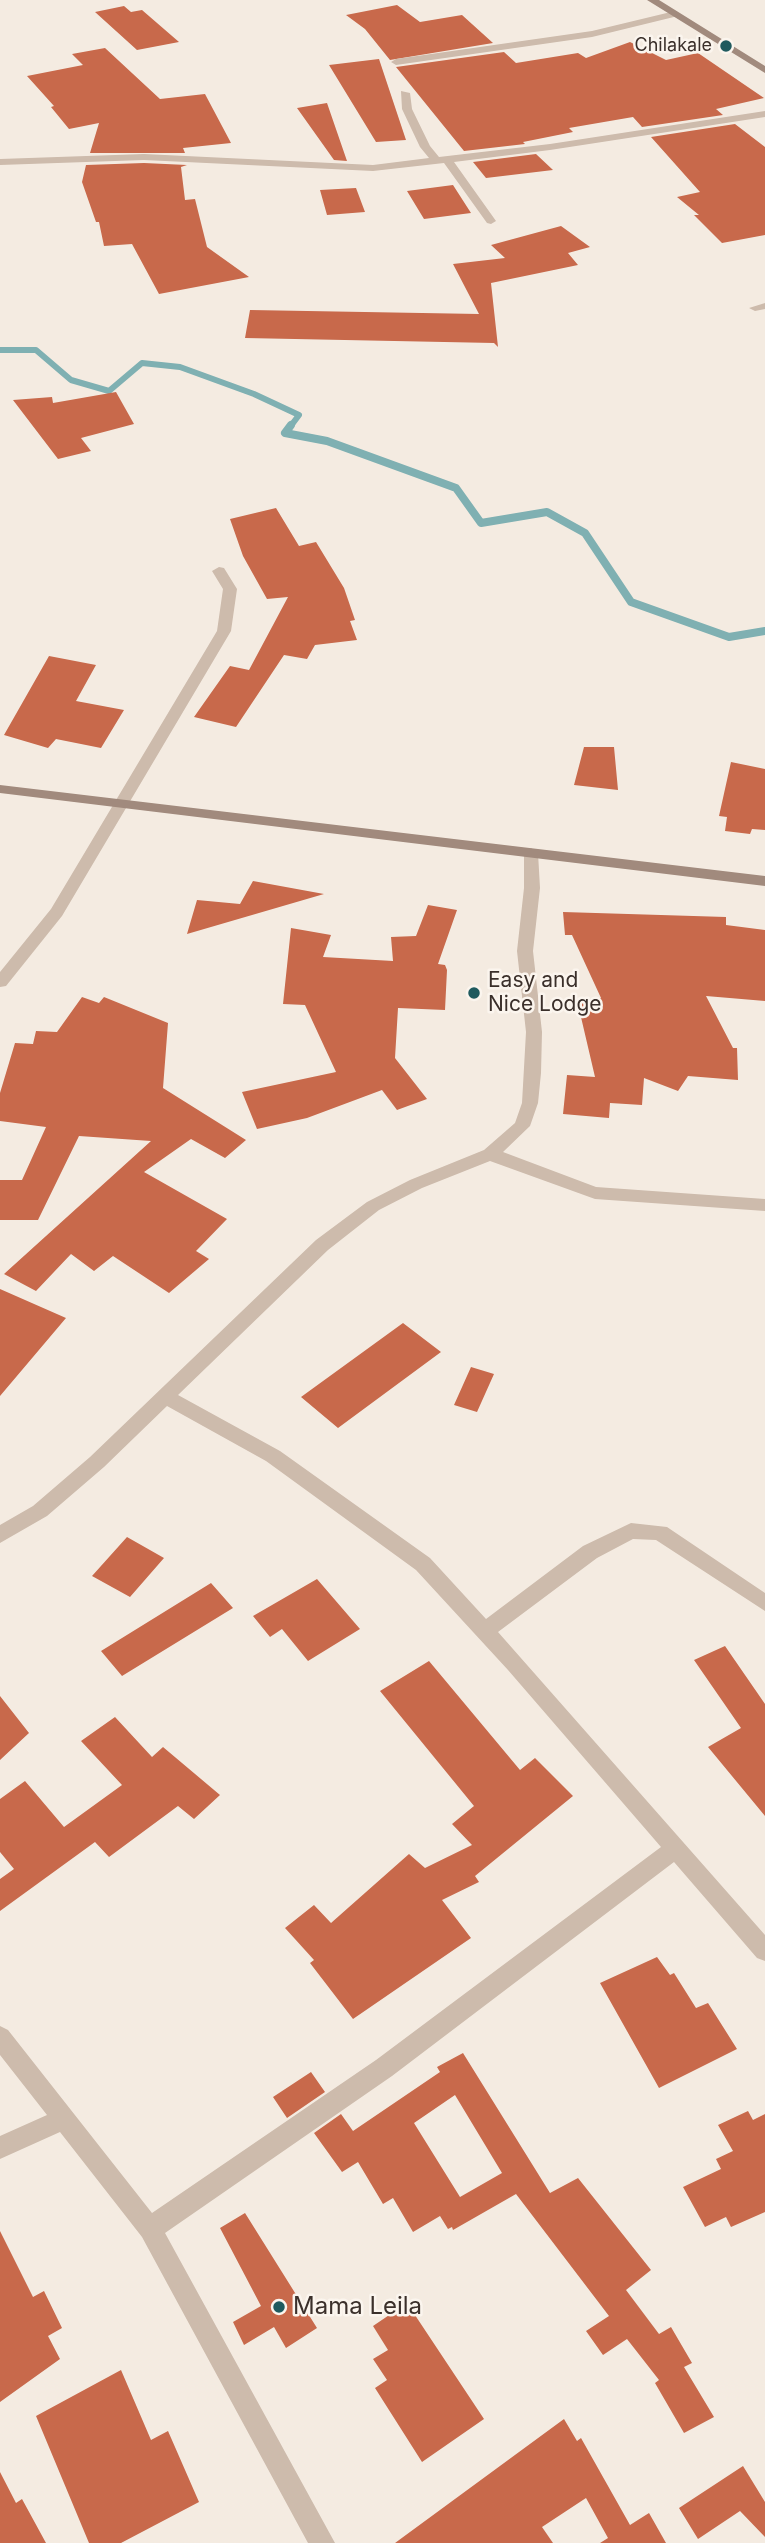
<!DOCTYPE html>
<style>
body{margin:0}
canvas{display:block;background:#f4ebe1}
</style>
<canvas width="765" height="2543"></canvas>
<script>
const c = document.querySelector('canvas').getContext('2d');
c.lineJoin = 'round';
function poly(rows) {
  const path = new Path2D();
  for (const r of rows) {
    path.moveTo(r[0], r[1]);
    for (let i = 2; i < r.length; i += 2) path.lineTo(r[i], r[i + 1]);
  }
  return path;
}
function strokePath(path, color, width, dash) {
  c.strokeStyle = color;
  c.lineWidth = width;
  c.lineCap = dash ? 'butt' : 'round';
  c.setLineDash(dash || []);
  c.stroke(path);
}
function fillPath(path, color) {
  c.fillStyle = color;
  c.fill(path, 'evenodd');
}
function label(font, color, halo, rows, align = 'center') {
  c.font = font + ' Inter,sans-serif';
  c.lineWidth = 5;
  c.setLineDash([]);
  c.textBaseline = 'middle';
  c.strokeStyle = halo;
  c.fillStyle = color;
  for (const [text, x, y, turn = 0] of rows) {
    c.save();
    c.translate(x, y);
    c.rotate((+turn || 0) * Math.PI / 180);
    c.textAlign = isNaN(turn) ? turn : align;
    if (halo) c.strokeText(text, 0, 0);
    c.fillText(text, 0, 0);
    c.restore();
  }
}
strokePath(poly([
 [0,350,36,350,71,380,109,391,142,363,180,367,254,394,299,415,290,427]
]), '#7fb0b2', 6);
strokePath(poly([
 [291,425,285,433,327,441,456,488,481,523,547,512,585,533,631,602,729,637,765,631]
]), '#7fb0b2', 8);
fillPath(poly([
 [397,5,420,22,462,15,493,43,390,60,365,29,346,15],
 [124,6,131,12,142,10,179,42,137,50,95,12],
 [630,42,666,60,698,53,764,98,716,109,723,115,642,127,633,117,569,128,573,132,523,142,525,144,464,151,396,67,504,52,516,63,578,53,586,58],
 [105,48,160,99,205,94,231,143,183,148,185,153,90,153,99,123,69,129,51,107,54,106,27,76,83,65,72,54],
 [379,59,406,140,376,142,329,65],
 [327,103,347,161,334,160,297,108],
 [735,124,765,147,765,235,722,243,694,215,699,215,677,197,700,192,651,137],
 [536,154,553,170,486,178,473,162],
 [144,163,187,165,181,167,185,200,195,199,207,247,249,277,159,294,132,244,104,246,99,222,96,222,82,182,86,165],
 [453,185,471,213,424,219,407,191],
 [356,188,365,212,327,215,320,190],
 [561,226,590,247,568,253,578,265,491,283,498,347,494,343,245,338,250,310,479,314,453,264,505,258,491,245],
 [116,392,134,424,81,438,91,451,58,459,13,400,52,397,53,403],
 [276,508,299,546,316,542,344,588,355,620,350,621,357,640,315,645,307,659,284,655,236,727,194,717,230,666,249,670,288,597,267,599,243,556,230,519],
 [49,656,96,665,76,701,124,710,101,748,56,739,48,748,4,735],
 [584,747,614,747,618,790,574,785],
 [731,762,765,769,765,830,752,829,750,834,725,831,727,817,719,816],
 [253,881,324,894,187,934,197,900,240,904],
 [428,905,457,910,438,964,445,965,447,970,445,1010,398,1008,395,1058,427,1099,397,1110,382,1090,307,1118,257,1129,242,1092,336,1072,305,1005,283,1004,291,928,331,935,323,957,393,961,391,937,416,936],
 [563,912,726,917,726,925,765,930,765,1001,706,996,733,1048,737,1048,738,1080,688,1076,678,1091,644,1078,642,1105,610,1103,609,1118,563,1114,567,1075,595,1077,577,1000,601,998,572,935,565,935],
 [82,997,99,1003,104,997,168,1023,163,1088,246,1140,225,1158,191,1139,144,1172,227,1219,196,1251,209,1259,169,1293,113,1256,94,1271,71,1254,36,1291,4,1274,151,1141,79,1136,38,1220,0,1220,0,1180,22,1180,46,1127,0,1121,0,1093,15,1043,33,1044,36,1031,57,1032],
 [0,1289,66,1318,0,1396],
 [403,1323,441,1352,338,1428,301,1397],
 [471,1367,494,1374,477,1412,454,1405],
 [127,1537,164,1558,130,1597,92,1576],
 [317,1579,360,1629,308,1661,282,1629,270,1637,253,1616],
 [211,1583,233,1608,122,1676,101,1651],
 [725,1646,765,1704,765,1816,708,1747,741,1728,694,1660],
 [429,1661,520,1770,535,1758,573,1796,475,1876,479,1882,442,1900,471,1938,353,2019,310,1963,314,1960,285,1928,314,1905,331,1923,409,1854,425,1868,472,1845,452,1824,474,1806,380,1691],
 [0,1696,29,1733,0,1760],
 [115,1717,152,1757,163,1747,220,1795,194,1819,178,1806,109,1857,95,1842,0,1911,0,1879,14,1869,0,1852,0,1799,25,1781,64,1827,122,1785,81,1741],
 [657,1957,670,1975,674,1973,696,2008,708,2003,737,2049,659,2088,600,1983],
 [463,2053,550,2193,578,2178,651,2270,626,2290,659,2334,671,2327,692,2363,684,2367,714,2417,684,2433,655,2383,659,2380,627,2339,603,2355,586,2331,609,2316,516,2194,453,2230,452,2227,448,2229,440,2216,413,2232,393,2198,383,2204,358,2162,342,2172,314,2133,341,2114,353,2131,440,2072,437,2067],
 [455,2095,502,2173,460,2197,414,2123],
 [311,2072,325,2092,287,2118,273,2097],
 [748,2111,753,2120,765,2114,765,2212,731,2227,726,2217,705,2227,683,2187,721,2169,716,2159,733,2151,718,2125],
 [245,2213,317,2328,286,2348,274,2327,244,2345,233,2322,261,2306,220,2228],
 [0,2231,33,2297,44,2291,62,2328,48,2336,60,2359,0,2402],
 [407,2303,484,2419,422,2462,375,2388,387,2380,373,2359,388,2350,373,2326],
 [121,2370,151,2440,168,2431,199,2502,121,2543,89,2543,36,2416],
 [564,2419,577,2441,581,2438,630,2525,649,2513,666,2543,600,2543,608,2538,586,2498,542,2527,553,2543,395,2543],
 [743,2466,765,2502,765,2537,740,2511,698,2539,679,2508],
 [0,2472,16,2503,22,2499,46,2543,0,2543]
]), '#c8694b');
fillPath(poly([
 [675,11,680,14,678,16,592,37,396,65,391,62,396,59,592,31,675,11],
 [401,91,410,93,412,109,430,146,439,157,550,144,765,111,765,117,550,150,454,162,496,221,491,224,487,223,444,163,373,171,144,160,0,165,0,159,144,154,373,165,429,158,420,147,402,109,401,91],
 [765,303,765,309,755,311,749,308,765,303],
 [219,567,224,568,237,589,231,631,62,916,6,986,0,987,0,972,51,909,217,631,223,589,212,571,219,567],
 [531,848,538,853,540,888,533,951,542,1032,541,1073,538,1103,530,1126,503,1152,596,1187,765,1199,765,1211,595,1199,490,1161,422,1188,379,1210,328,1250,178,1395,280,1451,430,1558,486,1619,583,1546,631,1523,667,1527,765,1593,765,1611,656,1540,633,1539,597,1558,498,1632,765,1935,765,1961,757,1958,674,1862,392,2076,165,2233,335,2543,308,2543,142,2237,60,2132,0,2159,0,2136,47,2115,0,2055,0,2026,8,2030,152,2213,376,2060,661,1847,508,1670,416,1570,266,1461,167,1406,104,1467,47,1516,0,1543,0,1525,33,1506,90,1457,316,1240,367,1202,410,1180,484,1150,515,1123,522,1103,526,1032,517,951,524,888,524,853,531,848]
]), '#cdbbac');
fillPath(poly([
 [647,0,659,0,765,66,765,73,647,0],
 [0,785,765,876,765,886,0,793,0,785]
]), '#a18a7d');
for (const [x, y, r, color] of [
 [726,46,7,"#1f5a5e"],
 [474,993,7,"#1f5a5e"],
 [279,2307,7,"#1f5a5e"]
]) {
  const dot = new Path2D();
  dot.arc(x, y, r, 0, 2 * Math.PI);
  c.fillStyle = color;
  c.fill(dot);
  strokePath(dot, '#fbf5ee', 2.5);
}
label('18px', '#3b302b', '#fbf5ee', [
 ["Chilakale",712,46]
], 'right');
label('21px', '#3b302b', '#fbf5ee', [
 ["Easy and",488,981],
 ["Nice Lodge",488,1005]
], 'left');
label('24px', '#3b302b', '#fbf5ee', [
 ["Mama Leila",293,2307]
], 'left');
</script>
